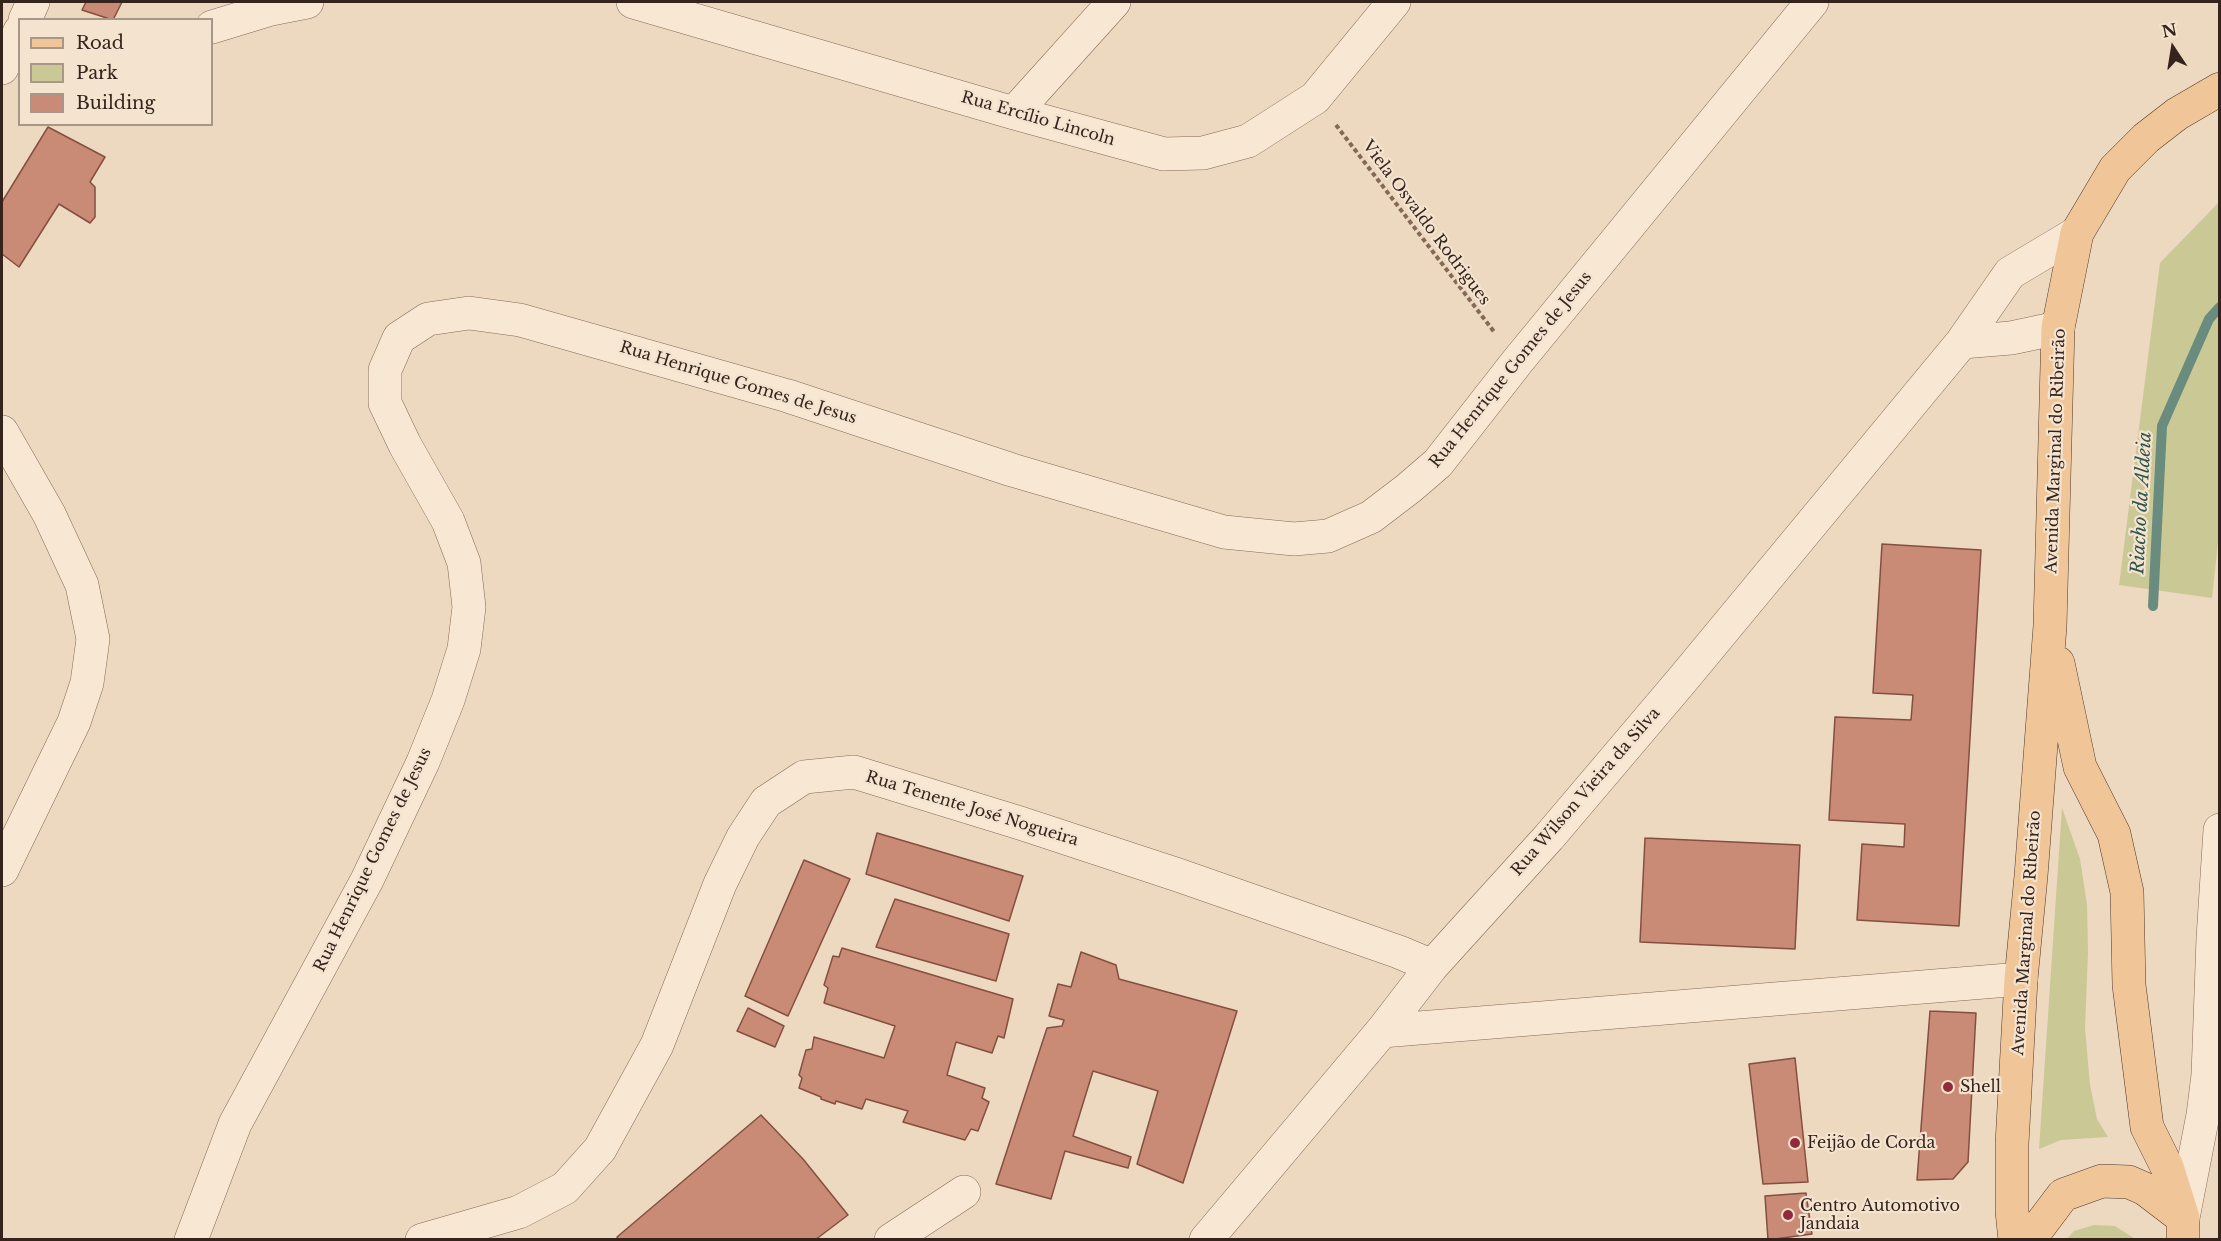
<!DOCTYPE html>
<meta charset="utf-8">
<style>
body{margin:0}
#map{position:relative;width:2221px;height:1241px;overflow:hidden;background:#edd8c0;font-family:"Libre Baskerville",serif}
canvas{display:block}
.frame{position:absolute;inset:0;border:3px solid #35241d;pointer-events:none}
.legend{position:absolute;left:18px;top:18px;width:195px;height:108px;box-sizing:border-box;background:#f4e3cf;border:2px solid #a89788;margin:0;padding:8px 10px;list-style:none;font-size:18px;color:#35241d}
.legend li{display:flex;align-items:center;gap:12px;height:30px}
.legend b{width:30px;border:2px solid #a89788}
.north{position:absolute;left:2143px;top:18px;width:60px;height:60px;-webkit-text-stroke:4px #f4e3cf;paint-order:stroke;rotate:348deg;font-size:16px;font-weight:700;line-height:24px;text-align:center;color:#35241d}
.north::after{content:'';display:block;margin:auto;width:21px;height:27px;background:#35241d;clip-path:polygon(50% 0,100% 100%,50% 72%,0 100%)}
</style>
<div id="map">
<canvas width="2221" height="1241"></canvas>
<div class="frame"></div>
<ul class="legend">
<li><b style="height:8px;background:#f0c698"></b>Road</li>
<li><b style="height:16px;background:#cac894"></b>Park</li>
<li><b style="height:16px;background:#ca8b76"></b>Building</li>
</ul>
<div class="north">N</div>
</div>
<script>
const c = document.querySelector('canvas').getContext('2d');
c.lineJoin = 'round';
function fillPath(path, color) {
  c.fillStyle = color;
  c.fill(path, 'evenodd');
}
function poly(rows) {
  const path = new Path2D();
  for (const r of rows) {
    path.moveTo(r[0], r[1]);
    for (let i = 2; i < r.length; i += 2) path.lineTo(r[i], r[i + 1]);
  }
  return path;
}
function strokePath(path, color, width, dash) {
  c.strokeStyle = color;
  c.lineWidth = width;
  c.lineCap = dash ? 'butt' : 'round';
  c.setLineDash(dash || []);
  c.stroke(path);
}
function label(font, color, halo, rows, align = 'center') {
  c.font = font + ' "Libre Baskerville",serif';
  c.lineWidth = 4.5;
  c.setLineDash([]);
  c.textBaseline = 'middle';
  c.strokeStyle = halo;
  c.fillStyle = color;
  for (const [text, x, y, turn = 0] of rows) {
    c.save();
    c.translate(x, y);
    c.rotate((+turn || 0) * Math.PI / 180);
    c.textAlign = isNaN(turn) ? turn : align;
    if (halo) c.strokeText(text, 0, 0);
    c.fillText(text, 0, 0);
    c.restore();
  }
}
fillPath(poly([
 [2219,202,2220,524,2212,598,2119,585,2160,263],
 [2062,808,2080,859,2087,905,2088,952,2085,1028,2090,1085,2097,1119,2108,1137,2061,1140,2039,1149],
 [2094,1225,2115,1226,2135,1239,2067,1239,2074,1231]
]), '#cac894');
strokePath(poly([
 [2153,606,2162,426,2209,319,2220,307]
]), '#6a8c7e', 10);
const building = poly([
 [86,2,122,2,113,20,82,10,86,2],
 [48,127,105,157,90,182,95,187,95,217,90,223,59,204,19,267,2,254,2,202,48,127],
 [1882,544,1981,550,1959,926,1857,920,1862,844,1904,847,1905,824,1829,820,1835,717,1911,720,1913,695,1873,693,1882,544],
 [877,833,1023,876,1009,921,866,874,877,833],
 [1645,838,1800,845,1795,949,1640,942,1645,838],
 [804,860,850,879,788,1016,745,996,804,860],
 [895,899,1009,934,996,981,876,947,895,899],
 [842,948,1013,999,1004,1038,998,1036,992,1053,956,1042,947,1075,985,1088,982,1098,989,1102,978,1131,971,1129,965,1140,903,1122,908,1111,866,1099,862,1109,836,1101,835,1104,821,1099,821,1097,799,1088,802,1078,799,1075,806,1050,812,1049,814,1037,884,1058,895,1026,824,1003,828,988,824,985,833,956,839,957,842,948],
 [1081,952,1116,965,1119,979,1237,1011,1183,1183,1137,1164,1158,1091,1093,1071,1073,1136,1131,1157,1128,1168,1065,1151,1051,1199,996,1184,1047,1028,1062,1026,1064,1020,1049,1016,1058,984,1071,987,1081,952],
 [748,1008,784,1026,775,1047,737,1031,748,1008],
 [1930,1011,1976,1013,1968,1162,1953,1179,1917,1180,1930,1011],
 [1795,1058,1808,1182,1763,1184,1749,1064,1795,1058],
 [761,1115,803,1159,848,1215,815,1240,619,1240,617,1237,761,1115],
 [1806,1193,1812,1234,1768,1240,1765,1196,1806,1193]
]);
fillPath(building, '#ca8b76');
strokePath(building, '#844f3f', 1.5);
const minor = poly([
 [633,2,1014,113,1164,154,1203,153,1248,141,1315,98,1394,2],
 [25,20,33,2],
 [212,27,271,9,307,2],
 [2,68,20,31],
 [1014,113,1114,2],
 [1962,342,2011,338,2058,328],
 [2,432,49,514,82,585,93,639,87,683,74,722,2,870],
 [1382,1031,2021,979],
 [2183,1218,2203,1115,2208,1075,2213,938,2220,830],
 [191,1240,235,1124,367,880,423,762,448,700,464,649,469,607,464,563,448,521,405,445,385,403,385,370,399,338,428,319,469,313,520,320,788,396,1012,470,1224,532,1294,539,1328,536,1371,517,1409,488,1438,463,1517,362,1812,2],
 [422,1240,519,1212,565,1188,600,1149,657,1045,720,884,743,837,766,802,804,777,854,772,1020,823,1178,875,1399,952,1432,966],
 [891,1240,964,1192],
 [1206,1240,1382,1031,1432,966,1549,837,1683,679,1962,342,2010,273,2077,233]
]);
const major = poly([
 [2058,663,2080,767,2114,834,2127,892,2129,985,2147,1127,2167,1167,2183,1218,2183,1240],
 [2015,1240,2012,1211,2012,1144,2021,979,2031,876,2050,626,2058,328,2077,233,2115,169,2146,138,2177,114,2220,89],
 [2029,1240,2063,1195,2102,1181,2129,1182,2145,1189,2183,1218]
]);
strokePath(minor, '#856958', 34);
strokePath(major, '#53382d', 34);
strokePath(poly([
 [1336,125,1495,333]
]), '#856958', 4, [4.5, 3]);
strokePath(minor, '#f8e7d3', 33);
strokePath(major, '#f0c698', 33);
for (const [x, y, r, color] of [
 [1948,1087,6,"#932a3c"],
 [1795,1143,6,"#932a3c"],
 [1788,1215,6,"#932a3c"]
]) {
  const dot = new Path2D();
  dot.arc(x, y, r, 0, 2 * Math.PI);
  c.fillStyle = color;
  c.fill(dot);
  strokePath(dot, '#f4e3cf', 2);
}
label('16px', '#35241d', '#f4e3cf', [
 ["Rua Ercílio Lincoln",1038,119,16],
 ["Viela Osvaldo Rodrigues",1426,223,53],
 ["Rua Henrique Gomes de Jesus",1511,370,-51],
 ["Rua Henrique Gomes de Jesus",738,383,17],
 ["Avenida Marginal do Ribeirão",2056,451,-88],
 ["Rua Wilson Vieira da Silva",1586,792,-49],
 ["Rua Tenente José Nogueira",972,809,17],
 ["Rua Henrique Gomes de Jesus",373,860,-64],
 ["Avenida Marginal do Ribeirão",2027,933,-86]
]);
label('16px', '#35241d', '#f4e3cf', [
 ["Shell",1960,1087],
 ["Feijão de Corda",1807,1143],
 ["Centro Automotivo",1800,1206],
 ["Jandaia",1800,1224]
], 'left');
label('italic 18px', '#2c544b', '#f4e3cf', [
 ["Riacho da Aldeia",2142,503,-87]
]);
</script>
